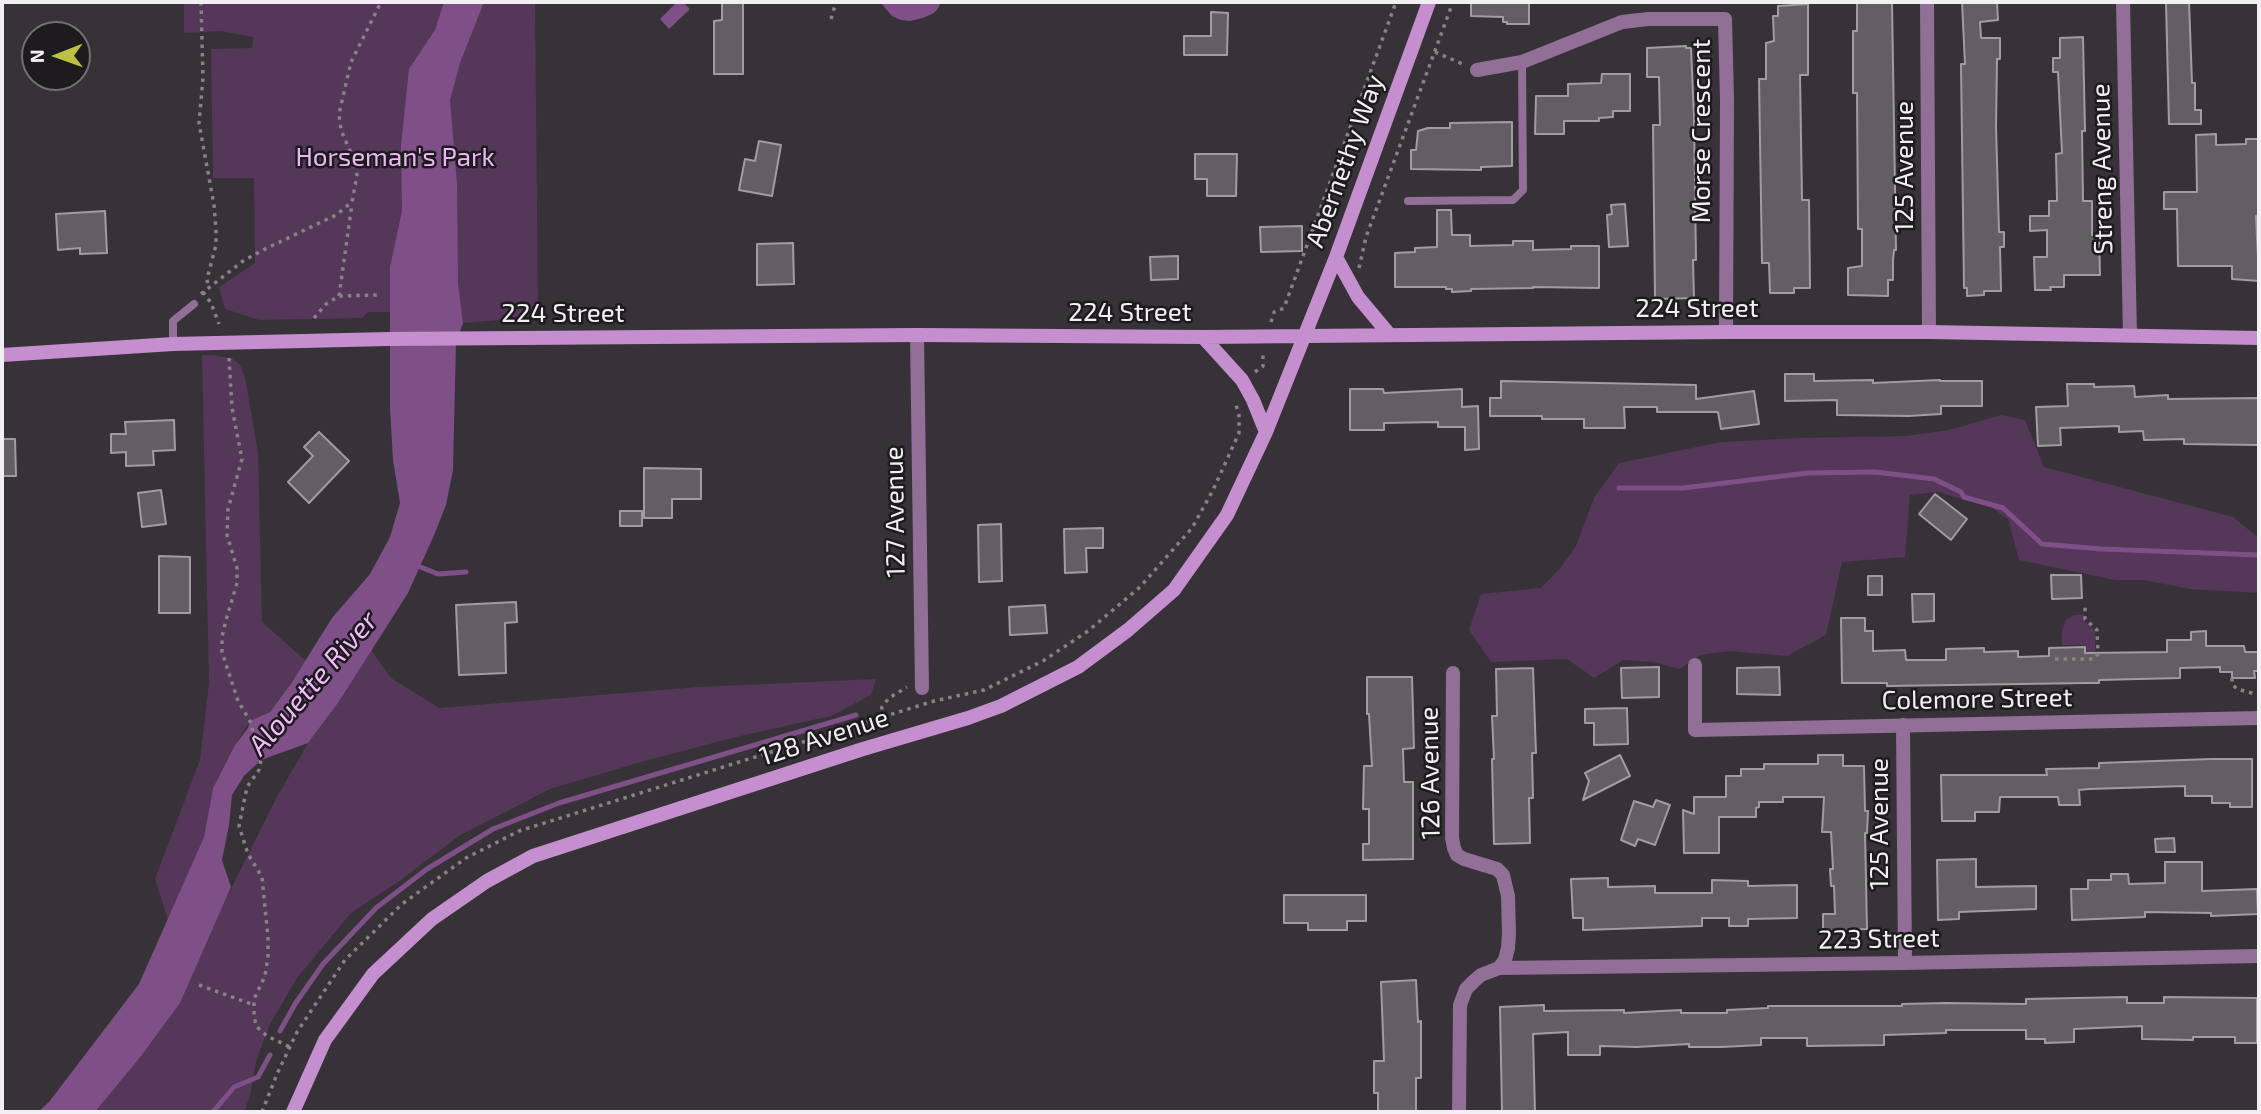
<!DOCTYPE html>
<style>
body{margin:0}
#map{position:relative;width:2261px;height:1114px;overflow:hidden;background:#373237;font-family:"Exo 2",sans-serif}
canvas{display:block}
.frame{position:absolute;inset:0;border:4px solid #f2eff2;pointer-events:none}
.north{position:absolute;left:21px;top:21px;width:70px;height:70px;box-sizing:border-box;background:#1d1b1d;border:2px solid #727072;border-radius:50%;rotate:269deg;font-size:19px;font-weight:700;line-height:28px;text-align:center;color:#f2eff2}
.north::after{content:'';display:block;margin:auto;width:24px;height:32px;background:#bcc044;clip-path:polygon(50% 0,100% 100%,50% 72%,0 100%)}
</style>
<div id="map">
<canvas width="2261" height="1114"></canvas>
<div class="frame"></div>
<div class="north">N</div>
</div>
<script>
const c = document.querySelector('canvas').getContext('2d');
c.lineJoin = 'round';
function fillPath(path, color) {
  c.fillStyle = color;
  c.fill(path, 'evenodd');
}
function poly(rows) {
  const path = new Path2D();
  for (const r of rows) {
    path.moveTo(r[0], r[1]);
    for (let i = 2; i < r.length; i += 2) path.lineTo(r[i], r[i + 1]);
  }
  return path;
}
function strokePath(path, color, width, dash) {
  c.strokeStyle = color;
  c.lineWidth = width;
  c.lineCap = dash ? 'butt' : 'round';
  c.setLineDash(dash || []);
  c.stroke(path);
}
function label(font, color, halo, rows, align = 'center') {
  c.font = font + ' "Exo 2",sans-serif';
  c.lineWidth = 5;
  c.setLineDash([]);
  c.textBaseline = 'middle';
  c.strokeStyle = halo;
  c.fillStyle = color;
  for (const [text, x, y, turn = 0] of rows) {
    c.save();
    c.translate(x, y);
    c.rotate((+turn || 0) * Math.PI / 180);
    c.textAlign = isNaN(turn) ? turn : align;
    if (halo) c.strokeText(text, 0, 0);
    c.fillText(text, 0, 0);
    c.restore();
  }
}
fillPath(poly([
 [184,2,535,2,538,311,526,312,523,318,463,323,461,312,368,312,362,318,259,320,225,309,219,287,255,263,254,178,213,178,211,49,252,48,253,37,221,31,184,33],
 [202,355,214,355,233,359,240,365,245,377,258,453,262,622,306,661,270,712,250,721,235,745,213,788,204,837,168,920,155,879,200,760,209,683],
 [2001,415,2025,420,2044,467,2233,517,2259,538,2259,593,2190,589,2143,580,2115,580,2019,560,2008,519,1992,508,1938,492,1910,495,1905,557,1842,562,1826,635,1787,656,1730,651,1700,655,1680,669,1653,662,1623,660,1594,678,1567,659,1491,662,1469,630,1481,594,1541,588,1561,567,1576,546,1594,498,1619,463,1721,442,1799,438,1906,436,1949,430],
 [2084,614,2083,620,2095,631,2095,653,2087,654,2085,645,2062,645,2062,631,2066,620,2074,615],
 [371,650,391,678,439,708,699,687,876,679,871,695,831,716,736,737,641,762,550,789,459,836,401,880,351,913,297,978,270,1024,256,1061,250,1096,244,1112,95,1112,142,1055,180,1003,211,929,277,797,308,743,338,703]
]), '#543759');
fillPath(poly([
 [444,2,484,2,460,63,450,100,457,184,458,284,463,323,456,343,453,470,446,505,435,533,408,593,338,703,308,743,261,760,244,776,232,795,229,825,222,860,231,887,180,1003,142,1055,95,1112,38,1112,49,1102,139,984,204,837,213,788,235,745,248,728,250,721,270,712,292,682,332,618,370,574,390,537,400,503,393,460,390,407,390,267,402,211,401,146,409,69,435,30],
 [677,2,683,2,689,8,689,10,669,29,660,19],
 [880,2,940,2,939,7,934,13,923,18,910,21,901,20,892,16]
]), '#7e5087');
strokePath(poly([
 [1619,488,1683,488,1808,473,1875,472,1934,479,1961,492,1964,497,2003,508,2042,544,2101,549,2259,555],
 [418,566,438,574,466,572],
 [280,1031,295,1004,323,964,376,908,427,869,493,829,559,803,856,715],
 [213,1112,234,1087,258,1077,270,1055]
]), '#7e5087', 5);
const building = poly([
 [722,2,743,2,743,74,714,74,714,21,722,20,722,2],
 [1471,2,1529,2,1529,24,1507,24,1507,22,1503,22,1503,17,1471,16,1471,2],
 [1857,2,1892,2,1896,250,1894,250,1893,260,1893,280,1888,280,1888,296,1848,295,1848,268,1862,266,1862,229,1858,229,1857,93,1853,93,1853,31,1857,31,1857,2],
 [1962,2,1997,2,1998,20,1980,22,1981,38,2000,38,2000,59,1997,59,1996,127,1999,232,2004,232,2004,247,2000,247,2001,291,1984,291,1984,295,1967,296,1967,288,1964,288,1961,64,1965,64,1962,2],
 [2166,2,2189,2,2192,83,2195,83,2195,110,2201,110,2201,124,2169,124,2166,2],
 [1808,4,1808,75,1800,75,1802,200,1809,200,1810,288,1794,288,1794,293,1770,293,1769,263,1762,263,1759,79,1766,79,1766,43,1774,41,1773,16,1778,16,1778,6,1808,4],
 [1211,12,1228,13,1227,55,1184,55,1184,36,1211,36,1211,12],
 [2083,37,2085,131,2082,131,2083,201,2092,201,2092,235,2099,235,2100,275,2064,275,2064,287,2050,287,2051,290,2035,290,2034,257,2047,257,2047,230,2030,231,2030,216,2049,216,2049,201,2057,201,2056,154,2062,153,2058,72,2053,72,2053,58,2060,58,2060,38,2083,37],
 [1686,46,1686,48,1691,48,1694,118,1696,260,1693,260,1694,298,1655,299,1653,125,1660,125,1659,77,1647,77,1647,48,1686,46],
 [1602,74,1630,74,1630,111,1613,111,1613,117,1599,118,1599,121,1564,121,1564,134,1535,134,1536,96,1568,96,1568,84,1601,83,1602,74],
 [1512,122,1512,166,1481,167,1481,170,1411,169,1411,150,1416,150,1418,131,1428,128,1450,128,1450,123,1512,122],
 [2216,134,2216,145,2246,144,2246,139,2259,139,2259,216,2256,216,2259,281,2232,279,2232,266,2178,266,2177,209,2164,209,2164,192,2197,192,2196,135,2216,134],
 [759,141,781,145,772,196,739,190,745,159,755,161,759,141],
 [1195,154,1237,154,1236,196,1207,196,1207,179,1195,179,1195,154],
 [1625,204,1628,246,1609,247,1607,215,1612,214,1611,205,1625,204],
 [1437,210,1451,210,1452,235,1470,235,1470,246,1513,245,1513,241,1533,241,1533,250,1571,249,1571,246,1599,246,1599,288,1533,287,1533,288,1471,289,1471,291,1452,292,1452,289,1446,289,1446,287,1395,287,1395,253,1415,252,1415,248,1437,247,1437,210],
 [105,211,107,253,80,254,80,248,58,250,56,214,105,211],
 [1302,226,1302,251,1261,252,1260,227,1302,226],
 [793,243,794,284,757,285,757,244,793,243],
 [1178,256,1178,279,1151,280,1150,257,1178,256],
 [1785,374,1814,374,1814,381,1873,380,1873,383,1940,380,1940,381,1982,381,1982,406,1941,406,1941,414,1909,416,1837,415,1837,400,1785,401,1785,374],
 [1501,381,1696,385,1696,399,1754,391,1759,424,1721,429,1718,412,1657,412,1657,407,1624,407,1625,428,1584,428,1584,419,1542,419,1542,416,1490,416,1490,398,1501,398,1501,381],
 [2067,384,2094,384,2094,387,2134,386,2135,397,2168,395,2168,399,2259,398,2259,445,2184,444,2184,439,2144,440,2143,431,2119,432,2119,426,2060,428,2061,445,2038,446,2036,407,2068,406,2067,384],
 [1350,389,1383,389,1384,393,1462,389,1462,407,1478,406,1479,449,1465,450,1465,427,1438,427,1438,422,1384,423,1384,430,1350,430,1350,389],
 [174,420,175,450,153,451,154,465,126,466,126,452,111,453,111,434,126,434,125,422,174,420],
 [319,432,349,461,309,503,288,482,313,456,304,447,319,432],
 [2,439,15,439,16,476,2,476,2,439],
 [644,468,701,469,701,499,672,499,672,518,644,518,644,468],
 [161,490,166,524,142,527,138,493,161,490],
 [1935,494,1967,519,1951,540,1919,514,1935,494],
 [620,511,642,511,642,526,620,526,620,511],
 [1001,524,1002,581,979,582,978,525,1001,524],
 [1103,528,1103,548,1086,548,1087,572,1065,573,1064,529,1103,528],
 [159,556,190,557,190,613,159,613,159,556],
 [2051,575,2081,575,2082,598,2052,599,2051,575],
 [1868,576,1882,576,1882,595,1868,595,1868,576],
 [1912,594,1934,594,1934,621,1913,622,1912,594],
 [516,602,517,622,505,623,506,673,459,675,456,605,516,602],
 [1045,605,1047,633,1010,635,1009,607,1045,605],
 [1841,618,1865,618,1865,631,1873,631,1873,651,1905,650,1906,660,1946,660,1946,649,1984,648,1984,652,2018,651,2018,657,2049,656,2049,648,2085,647,2085,653,2167,652,2167,640,2191,640,2191,632,2206,631,2206,646,2244,646,2245,652,2259,652,2259,671,2254,671,2255,678,2232,678,2232,672,2220,672,2220,667,2180,668,2180,678,2099,680,2099,683,2087,683,1887,686,1887,683,1842,683,1841,618],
 [1659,667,1659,697,1622,698,1621,668,1659,667],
 [1779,667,1780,695,1737,694,1737,668,1779,667],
 [1533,668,1536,753,1532,753,1533,798,1529,798,1530,843,1494,844,1492,759,1494,759,1492,716,1497,716,1496,669,1533,668],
 [1367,677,1412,677,1414,748,1403,749,1404,782,1413,782,1413,859,1363,860,1363,844,1369,844,1369,809,1363,809,1364,766,1372,766,1369,714,1367,714,1367,677],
 [1627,708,1628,744,1594,745,1594,723,1585,723,1585,709,1627,708],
 [1620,755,1630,776,1583,800,1589,781,1585,773,1620,755],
 [1818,755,1843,755,1843,766,1864,766,1865,811,1868,811,1867,833,1865,833,1867,929,1823,931,1823,914,1835,914,1834,886,1831,886,1830,869,1833,869,1831,832,1822,832,1824,797,1783,797,1783,802,1759,802,1759,807,1756,808,1756,817,1719,817,1719,853,1684,853,1683,810,1694,814,1694,797,1726,797,1726,776,1741,776,1741,769,1764,769,1764,764,1818,764,1818,755],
 [2212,759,2252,759,2252,807,2230,807,2230,803,2212,803,2212,796,2185,796,2185,786,2089,789,2079,790,2080,805,2059,805,2058,797,2000,797,1999,812,1975,812,1975,821,1942,821,1941,775,2047,775,2046,769,2099,768,2099,763,2212,759],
 [1656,800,1670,805,1655,845,1638,839,1635,846,1621,840,1634,801,1653,807,1656,800],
 [2174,838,2175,852,2156,852,2155,839,2174,838],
 [1976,859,1976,887,2036,886,2036,909,1959,912,1959,919,1938,920,1937,860,1976,859],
 [2165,862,2202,862,2202,891,2257,889,2258,914,2211,916,2211,913,2145,912,2145,917,2072,920,2071,889,2088,889,2088,880,2111,880,2111,874,2128,874,2129,884,2165,883,2165,862],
 [1608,878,1608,887,1655,886,1655,893,1712,893,1712,880,1748,881,1748,886,1797,885,1797,918,1748,919,1748,926,1729,926,1729,918,1702,918,1702,926,1583,930,1583,918,1573,918,1571,879,1608,878],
 [1284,895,1366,895,1366,921,1347,921,1347,930,1308,930,1308,923,1284,923,1284,895],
 [1416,980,1418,1022,1421,1021,1421,1078,1416,1078,1416,1112,1378,1112,1378,1093,1374,1093,1374,1061,1384,1061,1381,982,1416,980],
 [2127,997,2127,1003,2164,1003,2164,997,2257,998,2257,1043,2235,1043,2235,1037,2193,1037,2193,1040,2142,1039,2142,1026,2074,1029,2074,1042,2045,1043,2045,1039,2026,1039,2026,1030,1946,1030,1946,1033,1884,1035,1884,1045,1807,1046,1807,1038,1761,1038,1761,1045,1721,1047,1689,1047,1689,1044,1637,1047,1600,1046,1600,1055,1568,1055,1568,1032,1533,1034,1535,1112,1502,1112,1500,1007,1544,1005,1544,1011,1624,1010,1624,1013,1681,1010,1681,1013,1727,1013,1727,1010,1768,1008,1768,1006,1902,1006,1902,1004,1945,1003,2026,1004,2026,999,2127,997]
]);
fillPath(building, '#625e63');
strokePath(building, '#a19ca2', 2);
strokePath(poly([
 [201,2,203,78,199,123,214,205,216,230,216,245,207,279,208,287],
 [831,19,836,2],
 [1435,52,1465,65],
 [1359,268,1366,237,1453,2],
 [203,292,211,303,219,324],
 [201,294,243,261,261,251,336,215,352,202,357,175,353,158,341,130,339,114,351,62,381,2],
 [339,296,352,204],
 [314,318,326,304,339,296,378,295],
 [1271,322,1274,312,1284,308,1288,297,1396,2],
 [229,358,232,408,242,459,228,509,227,535,237,568,237,583,226,620,222,637,222,652,238,701,250,721,261,760,259,770,247,787,239,826,248,854,262,877,268,938,268,956,265,976,254,999,254,1017,257,1027,267,1036,290,1047],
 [1255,372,1263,366,1263,353],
 [2055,659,2094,659,2098,654,2097,630,2085,619,2085,604],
 [2232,678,2232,684,2237,689,2259,695],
 [881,718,882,707,889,698,907,687],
 [199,985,254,1005],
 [262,1112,277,1074,297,1032,345,960,402,904,466,858,519,831,934,701,984,690,1043,661,1088,631,1140,587,1192,528,1213,490,1239,433,1239,415,1236,405]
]), '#868286', 3.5, [3.5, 5]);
strokePath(poly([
 [1408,201,1513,200,1523,190,1522,62],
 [173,344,173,321,194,304]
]), '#916f97', 8);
strokePath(poly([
 [1927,2,1929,332],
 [2123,2,2130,335],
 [1477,70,1522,62,1622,22,1648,19,1725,19,1727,100,1726,332],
 [917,335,922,688],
 [1695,665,1695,730,2259,718],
 [1453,673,1452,838,1454,848,1457,855,1464,859,1497,869,1503,875,1508,896,1509,934,1508,948,1505,960,1499,968,1481,975,1474,981,1466,989,1460,1005,1459,1112],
 [1903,725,1905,963],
 [1499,968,1905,963,2259,956]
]), '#916f97', 14);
strokePath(poly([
 [1336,257,1358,297,1389,334],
 [1203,337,1242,380,1253,400,1266,432],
 [2,355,173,344,389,339,917,335,1203,337,1726,332,1929,332,2259,338],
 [293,1112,325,1040,373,974,432,919,487,881,533,856,863,749,968,718,1001,706,1078,667,1128,630,1174,590,1227,515,1266,432,1336,257,1429,2]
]), '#c58fcf', 14);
label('26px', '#f2eff2', '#1d1b1d', [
 ["Morse Crescent",1701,131,-90],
 ["Abernethy Way",1345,161,-70],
 ["125 Avenue",1904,167,-90],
 ["Streng Avenue",2102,169,-91],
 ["224 Street",1697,308],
 ["224 Street",1130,312],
 ["224 Street",563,313],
 ["127 Avenue",895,512,-91],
 ["Colemore Street",1977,699,-1],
 ["128 Avenue",824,737,-18],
 ["126 Avenue",1430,773,-91],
 ["125 Avenue",1879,824,-90],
 ["223 Street",1879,939,-1]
]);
label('26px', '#ecb6f6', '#1d1b1d', [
 ["Horseman's Park",395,157]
]);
label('italic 28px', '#f2bcfc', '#1d1b1d', [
 ["Alouette River",313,683,-49]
]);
</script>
